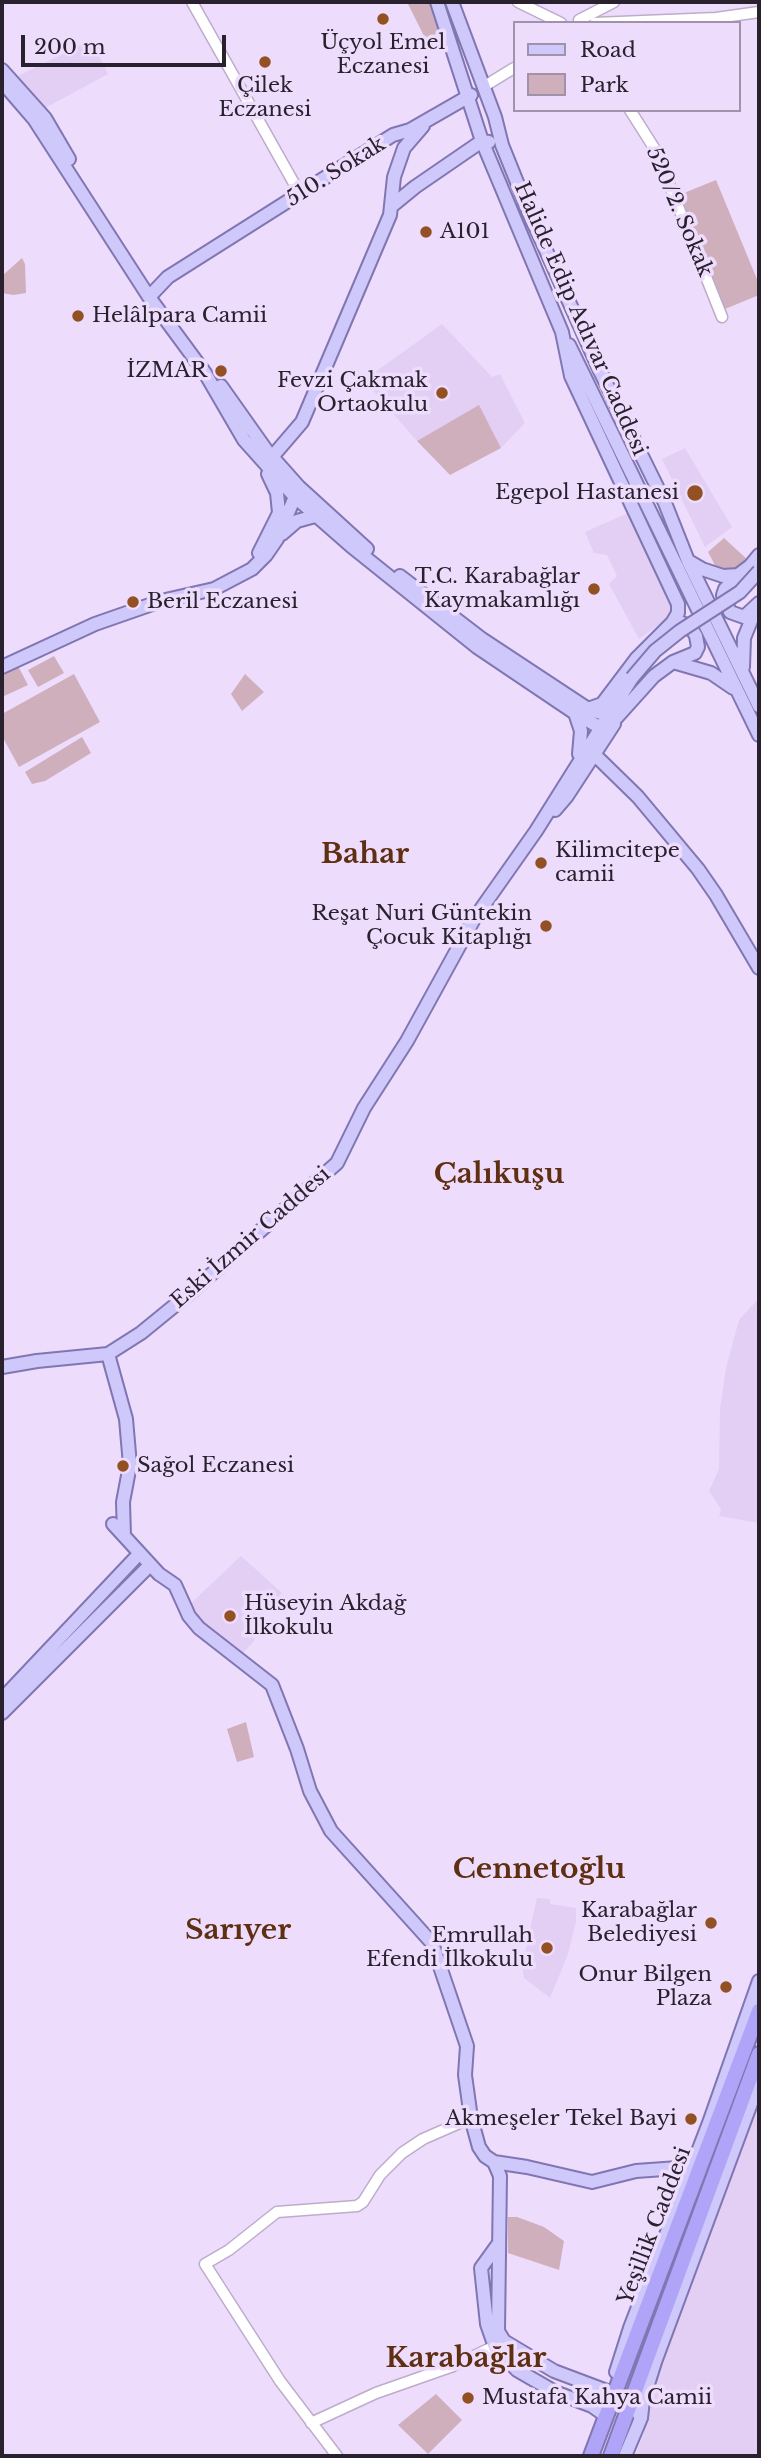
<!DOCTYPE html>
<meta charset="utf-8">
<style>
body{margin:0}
#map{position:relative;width:761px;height:2458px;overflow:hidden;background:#eedcfd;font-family:"Libre Baskerville",serif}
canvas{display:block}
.frame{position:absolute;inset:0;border:4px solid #29222e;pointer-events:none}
.legend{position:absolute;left:513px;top:21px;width:228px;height:91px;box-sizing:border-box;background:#eedcfd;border:2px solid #9f92aa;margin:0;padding:9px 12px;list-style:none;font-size:21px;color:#29222e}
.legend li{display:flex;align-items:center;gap:14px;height:35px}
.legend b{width:35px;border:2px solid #9f92aa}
.scale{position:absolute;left:21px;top:35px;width:205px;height:32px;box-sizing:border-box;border:4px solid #29222e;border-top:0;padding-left:9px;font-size:21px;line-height:24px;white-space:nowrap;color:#29222e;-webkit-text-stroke:5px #eedcfd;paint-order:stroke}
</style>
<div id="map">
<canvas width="761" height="2458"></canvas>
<div class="frame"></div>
<ul class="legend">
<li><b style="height:9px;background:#cfc8fa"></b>Road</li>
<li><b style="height:19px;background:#d0afbd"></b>Park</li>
</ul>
<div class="scale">200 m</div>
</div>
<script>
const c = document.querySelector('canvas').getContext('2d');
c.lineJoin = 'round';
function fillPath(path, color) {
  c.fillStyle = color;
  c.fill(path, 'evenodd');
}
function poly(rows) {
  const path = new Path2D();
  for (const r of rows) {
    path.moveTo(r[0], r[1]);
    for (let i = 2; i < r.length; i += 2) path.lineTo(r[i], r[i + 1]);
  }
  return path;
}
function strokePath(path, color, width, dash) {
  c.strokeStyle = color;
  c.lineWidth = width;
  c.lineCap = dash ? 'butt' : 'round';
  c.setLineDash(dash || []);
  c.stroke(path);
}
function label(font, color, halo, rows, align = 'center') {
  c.font = font + ' "Libre Baskerville",serif';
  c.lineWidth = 7;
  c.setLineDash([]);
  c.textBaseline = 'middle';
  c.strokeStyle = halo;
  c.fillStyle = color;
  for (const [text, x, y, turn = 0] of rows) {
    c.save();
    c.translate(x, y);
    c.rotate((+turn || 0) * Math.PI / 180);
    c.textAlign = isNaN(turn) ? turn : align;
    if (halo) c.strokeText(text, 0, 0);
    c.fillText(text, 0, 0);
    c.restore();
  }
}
fillPath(poly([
 [91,40,108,74,45,108,18,76],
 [442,324,492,377,500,374,525,423,501,448,479,406,417,441,364,380],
 [685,448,732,527,705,547,662,459],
 [628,513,673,611,667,619,639,639,609,584,617,576,607,555,594,553,585,532],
 [759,1298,759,1523,719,1516,721,1509,709,1491,719,1469,720,1409,726,1368,739,1320],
 [241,1556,282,1593,249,1630,255,1640,241,1655,207,1630,191,1603],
 [537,1898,550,1899,550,1904,576,1908,576,1922,568,1954,550,1998,524,1978,522,1966],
 [759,2098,759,2456,635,2456,644,2433,649,2394]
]), '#e3cef4');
fillPath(poly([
 [407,2,432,2,440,34,426,40],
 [716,180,759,284,759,295,725,309,679,195],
 [22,258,25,264,26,293,13,295,2,293,2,276],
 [479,405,501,448,450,475,417,441],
 [724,538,749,561,733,573,717,569,708,552],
 [54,656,64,673,38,687,28,670],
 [18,666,28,685,2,697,2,673],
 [74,674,100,722,19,767,2,736,2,714],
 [245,674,264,692,242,711,231,694],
 [82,737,91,753,45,781,32,784,25,772],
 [246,1722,254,1757,237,1762,227,1729],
 [508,2217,517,2217,544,2227,564,2241,559,2270,508,2253],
 [436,2394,462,2420,428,2454,398,2425]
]), '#d0afbd');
const minor = poly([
 [192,2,300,194],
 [518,2,561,23],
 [579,20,614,2],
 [595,23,716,18,759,12],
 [483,87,514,68],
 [630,110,656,151,722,317],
 [311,2423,376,2393,453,2366,501,2343],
 [337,2456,280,2381,205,2264,229,2250,277,2212,357,2206,363,2202,380,2175,402,2153,423,2139,471,2118]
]);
const major = poly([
 [437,2,482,141,562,332,571,376,678,604,678,613,672,623,636,659,602,704,588,709],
 [452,2,495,117,502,145,531,217,600,371,665,503,688,561,759,706],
 [2,70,45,118,69,159],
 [2,82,34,119,149,297,205,373,244,440,295,497,351,546,477,647,575,713,581,731,579,754],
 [393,205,415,187,482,141,489,142],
 [149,297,168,277,345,165,393,135,410,130,471,95],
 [569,345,759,735],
 [221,386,267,451,299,487,367,549],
 [264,459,272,457,302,422,390,215,394,177,404,148,423,126],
 [282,534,297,521,315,516],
 [259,553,279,513,277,493,268,474],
 [690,562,702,569,723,576,738,575,750,566,759,555],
 [738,575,725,589,723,595,730,612,744,617,759,603],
 [400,576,482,639,588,709,601,713,613,707],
 [673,662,711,673,733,688],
 [2,667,95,624,161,601,214,589,252,569,266,555,277,539,297,492],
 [743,667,744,638,755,611],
 [575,713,599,727,609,726,654,676,673,662,695,653,698,647,696,636,690,626,679,622],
 [595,755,638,797,698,869,716,895,759,968],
 [555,810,567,796,614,724],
 [108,1354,126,1419,130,1465,123,1502,124,1536],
 [2,1367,37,1361,108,1354,141,1333,190,1293,337,1163,364,1108,407,1041,474,919,536,831,632,678],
 [113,1524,159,1574,175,1585,189,1616,199,1628,272,1685,297,1749,310,1791,331,1831,432,1943,467,2046,465,2075,471,2118,479,2147,485,2156,494,2162,500,2176,498,2331,504,2341,554,2371,631,2400,641,2418],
 [2,1699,139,1554],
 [2,1713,150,1565],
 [494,2162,527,2167,592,2182,636,2171,692,2167],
 [499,2243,481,2268,487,2324,495,2347,517,2370,555,2392,592,2406,602,2413],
 [616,2372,630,2328,709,2123,759,1981],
 [625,2456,641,2418,643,2400,655,2362,759,2082]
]);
const highway = poly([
 [591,2456,759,2011],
 [611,2456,759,2054]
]);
strokePath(minor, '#bdaccb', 13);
strokePath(major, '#8076b1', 16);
strokePath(highway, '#8076b1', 18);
strokePath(minor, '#fff', 10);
strokePath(major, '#cfc8fa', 12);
strokePath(highway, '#afa4f7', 14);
const majorBridge = poly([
 [632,678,655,651,680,631,740,592,759,571]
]);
strokePath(majorBridge, '#8076b1', 16, []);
strokePath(majorBridge, '#cfc8fa', 12);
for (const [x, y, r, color] of [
 [383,19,7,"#935022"],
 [265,62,7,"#935022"],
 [426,232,7,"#935022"],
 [78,316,7,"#935022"],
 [221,371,7,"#935022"],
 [442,393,7,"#935022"],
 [695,493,9,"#935022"],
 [594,589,7,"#935022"],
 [133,602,7,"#935022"],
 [541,863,7,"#935022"],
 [546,926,7,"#935022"],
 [123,1466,7,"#935022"],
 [230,1616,7,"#935022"],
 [711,1923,7,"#935022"],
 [547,1948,7,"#935022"],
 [726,1987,7,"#935022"],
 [691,2119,7,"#935022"],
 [468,2398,7,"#935022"]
]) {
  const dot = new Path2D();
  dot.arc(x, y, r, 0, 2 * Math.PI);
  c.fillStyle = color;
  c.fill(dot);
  strokePath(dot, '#eedcfd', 2.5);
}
label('21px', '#29222e', '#eedcfd', [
 ["Üçyol Emel",383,43,"center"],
 ["Eczanesi",383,67,"center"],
 ["Çilek",265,86,"center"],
 ["Eczanesi",265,110,"center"],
 ["A101",440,232,"left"],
 ["Helâlpara Camii",92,316,"left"],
 ["İZMAR",207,371],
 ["Fevzi Çakmak",428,381],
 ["Ortaokulu",428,405],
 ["Egepol Hastanesi",679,493],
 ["T.C. Karabağlar",580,577],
 ["Kaymakamlığı",580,601],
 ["Beril Eczanesi",147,602,"left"],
 ["Kilimcitepe",555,851,"left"],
 ["camii",555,875,"left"],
 ["Reşat Nuri Güntekin",532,914],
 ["Çocuk Kitaplığı",532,938],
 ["Sağol Eczanesi",137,1466,"left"],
 ["Hüseyin Akdağ",244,1604,"left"],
 ["İlkokulu",244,1628,"left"],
 ["Karabağlar",697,1911],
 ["Belediyesi",697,1935],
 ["Emrullah",533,1936],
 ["Efendi İlkokulu",533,1960],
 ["Onur Bilgen",712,1975],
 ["Plaza",712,1999],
 ["Akmeşeler Tekel Bayi",677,2119],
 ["Mustafa Kahya Camii",482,2398,"left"]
], 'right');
label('21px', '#29222e', '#eedcfd', [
 ["510. Sokak",336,172,-32],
 ["520/2. Sokak",679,212,67],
 ["Halide Edip Adıvar Caddesi",580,319,66],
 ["Eski İzmir Caddesi",251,1238,-41],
 ["Yeşillik Caddesi",655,2226,-69]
]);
label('bold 28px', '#5e2f10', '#eedcfd', [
 ["Bahar",365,855],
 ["Çalıkuşu",499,1175],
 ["Cennetoğlu",539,1870],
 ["Sarıyer",238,1931],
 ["Karabağlar",466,2359]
]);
</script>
